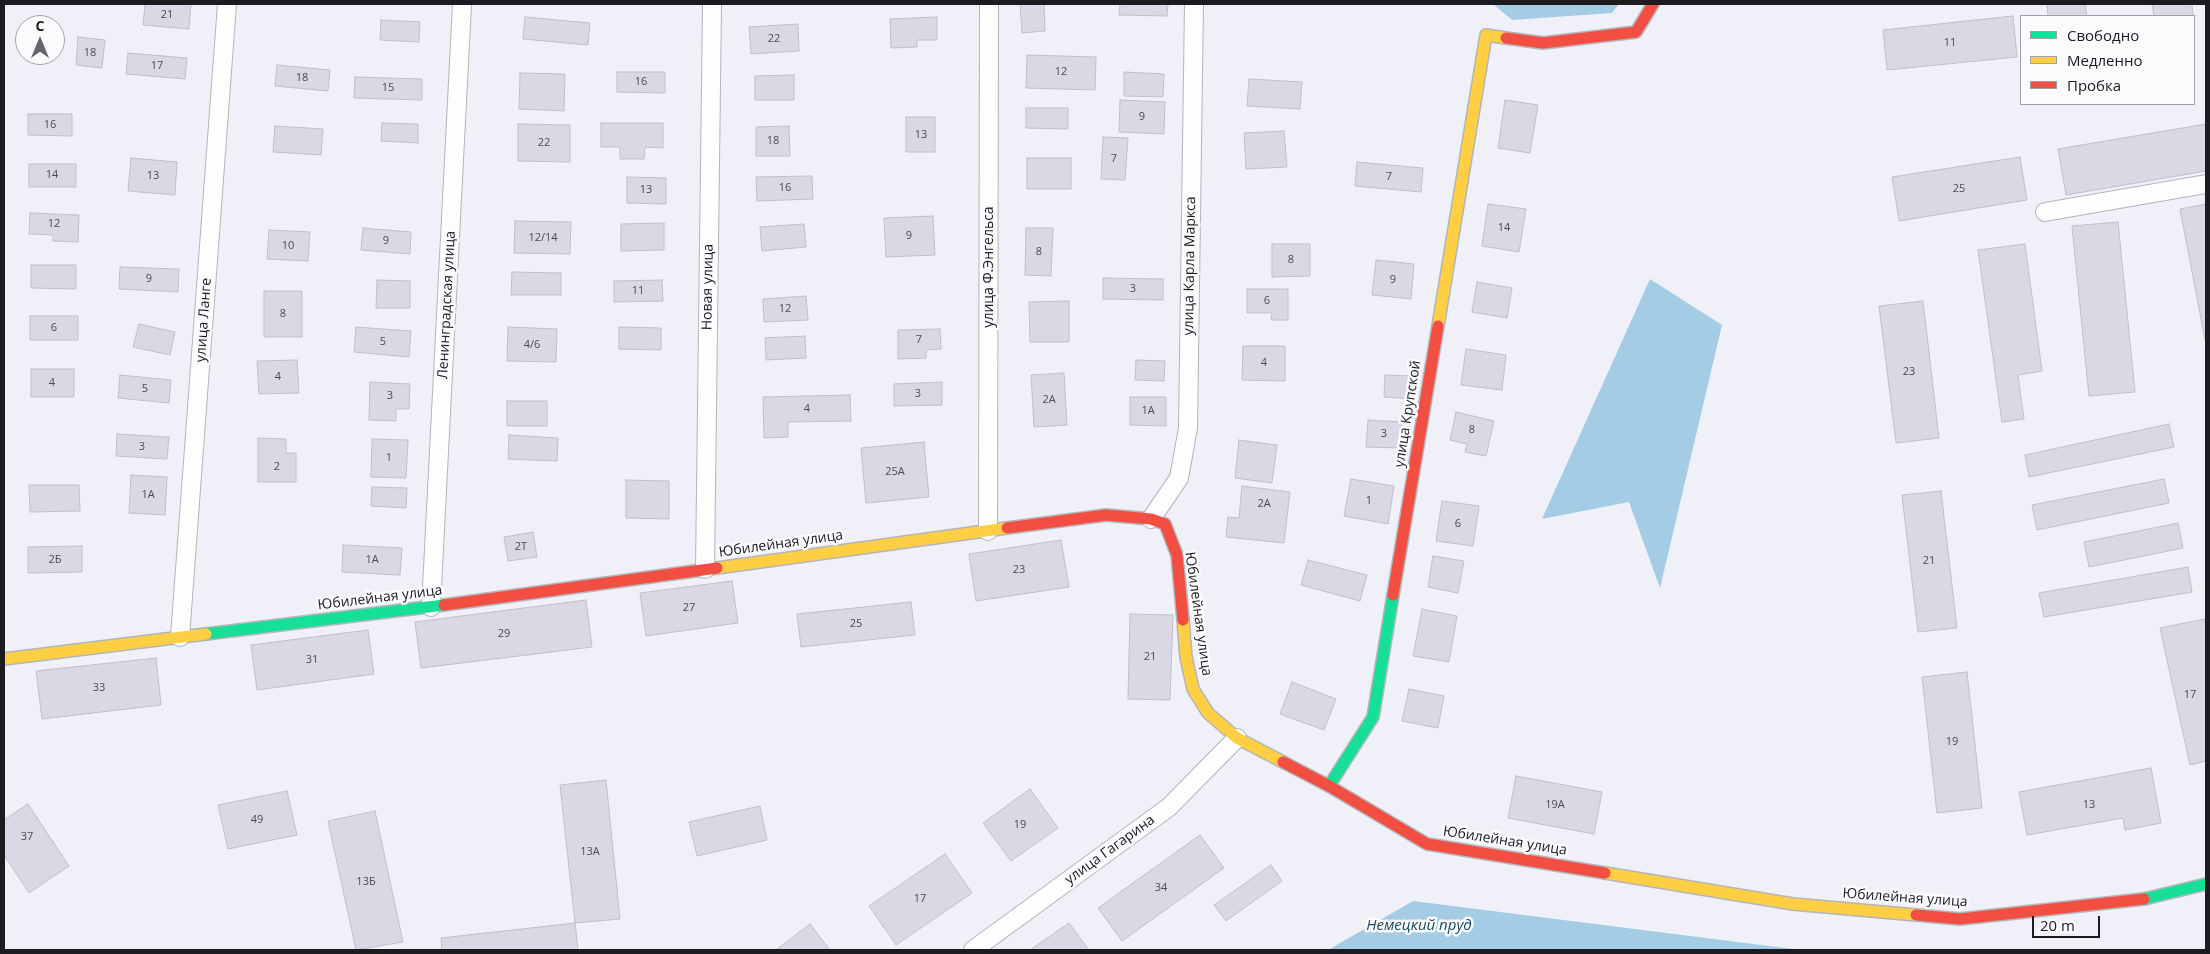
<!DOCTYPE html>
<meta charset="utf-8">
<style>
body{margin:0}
#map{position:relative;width:2210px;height:954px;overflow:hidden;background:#eff0f8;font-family:"Open Sans",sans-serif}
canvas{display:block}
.frame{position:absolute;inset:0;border:5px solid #1b1b20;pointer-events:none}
.legend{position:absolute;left:2020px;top:15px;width:175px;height:90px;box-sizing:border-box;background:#fbfbfe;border:1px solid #a1a1a5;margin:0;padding:6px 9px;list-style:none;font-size:15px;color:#1b1b20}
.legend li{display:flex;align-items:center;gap:10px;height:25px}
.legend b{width:25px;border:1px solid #a1a1a5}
.north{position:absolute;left:15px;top:15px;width:50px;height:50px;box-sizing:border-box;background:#fbfbfe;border:1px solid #a1a1a5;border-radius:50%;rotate:0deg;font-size:14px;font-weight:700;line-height:20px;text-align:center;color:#1b1b20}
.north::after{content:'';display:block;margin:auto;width:18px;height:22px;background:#65666c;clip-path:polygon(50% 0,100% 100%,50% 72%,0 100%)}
.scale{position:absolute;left:2032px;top:916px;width:68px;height:22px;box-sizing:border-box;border:2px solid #1b1b20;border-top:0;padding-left:6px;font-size:15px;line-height:18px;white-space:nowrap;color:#1b1b20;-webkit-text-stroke:4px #fbfbfe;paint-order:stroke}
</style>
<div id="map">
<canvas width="2210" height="954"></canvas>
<div class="frame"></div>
<ul class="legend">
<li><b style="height:6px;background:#16e098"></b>Свободно</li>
<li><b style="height:6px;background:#ffcf43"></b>Медленно</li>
<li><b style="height:6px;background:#f24e42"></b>Пробка</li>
</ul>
<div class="north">С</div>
<div class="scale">20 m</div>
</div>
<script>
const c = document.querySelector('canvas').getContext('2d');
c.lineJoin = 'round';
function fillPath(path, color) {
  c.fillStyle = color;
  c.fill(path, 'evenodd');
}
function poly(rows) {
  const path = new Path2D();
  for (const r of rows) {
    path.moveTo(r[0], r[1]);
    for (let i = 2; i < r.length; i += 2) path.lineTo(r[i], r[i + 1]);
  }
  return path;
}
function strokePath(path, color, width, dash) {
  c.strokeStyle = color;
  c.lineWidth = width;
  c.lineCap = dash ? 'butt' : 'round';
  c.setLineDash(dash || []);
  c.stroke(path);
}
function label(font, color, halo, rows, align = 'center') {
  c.font = font + ' "Open Sans",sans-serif';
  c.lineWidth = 5;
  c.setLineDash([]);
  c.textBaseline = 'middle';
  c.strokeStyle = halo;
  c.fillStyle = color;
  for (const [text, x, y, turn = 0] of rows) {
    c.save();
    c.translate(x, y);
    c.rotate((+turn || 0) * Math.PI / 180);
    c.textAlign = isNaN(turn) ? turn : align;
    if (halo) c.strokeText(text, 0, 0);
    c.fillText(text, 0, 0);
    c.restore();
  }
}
fillPath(poly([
 [1493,4,1619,4,1612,13,1512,20],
 [1650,279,1722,325,1660,588,1629,502,1542,519],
 [1413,901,1793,949,1798,950,1328,950]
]), '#a4cde5');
const building = poly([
 [145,4,191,4,189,29,143,25,145,4],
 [1020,4,1044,4,1045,31,1022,33,1020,4],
 [1120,4,1168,4,1167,16,1119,15,1120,4],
 [2047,4,2085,4,2087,16,2048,16,2047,4],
 [2152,4,2192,4,2193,16,2154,16,2152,4],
 [2013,16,2017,57,1887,70,1883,30,2013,16],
 [525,17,590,23,588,45,523,39,525,17],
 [937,17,937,40,917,40,917,47,891,48,890,19,937,17],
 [381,20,420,22,419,42,380,40,381,20],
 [798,24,799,51,751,54,749,27,798,24],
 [78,37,105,40,102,68,76,65,78,37],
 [128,53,187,58,185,79,126,74,128,53],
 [1027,55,1096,57,1095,90,1026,88,1027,55],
 [277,65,330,70,328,91,275,86,277,65],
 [617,72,665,72,665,93,617,92,617,72],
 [1124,72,1164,74,1163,97,1124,96,1124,72],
 [520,73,565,74,564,111,519,109,520,73],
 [794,75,794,100,755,100,755,76,794,75],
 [355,77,422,79,422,100,354,98,355,77],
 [1249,79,1302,82,1300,109,1247,106,1249,79],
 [1120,100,1165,102,1164,134,1119,132,1120,100],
 [1505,100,1538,105,1530,153,1498,148,1505,100],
 [1026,108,1068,108,1068,129,1026,128,1026,108],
 [28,114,72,114,72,136,28,135,28,114],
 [906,117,935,117,935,152,906,152,906,117],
 [382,123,418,124,418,143,381,141,382,123],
 [601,123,663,123,663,148,645,147,644,159,620,159,620,147,601,147,601,123],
 [518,124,570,125,570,162,518,161,518,124],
 [2206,124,2206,171,2066,195,2058,149,2206,124],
 [275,126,323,129,321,155,273,152,275,126],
 [789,126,790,156,756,156,756,127,789,126],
 [1284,131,1287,167,1246,169,1244,133,1284,131],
 [1103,137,1128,138,1125,180,1101,179,1103,137],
 [2020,157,2027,200,1899,221,1892,177,2020,157],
 [131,158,177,162,175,195,128,191,131,158],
 [1027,158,1071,158,1071,189,1027,189,1027,158],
 [1357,162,1423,168,1421,192,1355,186,1357,162],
 [29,164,76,164,76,187,29,187,29,164],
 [812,176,813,199,757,201,756,177,812,176],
 [627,177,666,178,666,204,627,203,627,177],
 [1488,204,1526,209,1519,252,1482,246,1488,204],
 [2206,204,2206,345,2180,209,2206,204],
 [30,213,79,215,78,242,53,241,53,235,29,234,30,213],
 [933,216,935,255,886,257,884,218,933,216],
 [515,221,571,222,570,254,514,253,515,221],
 [2118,222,2135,392,2089,396,2072,226,2118,222],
 [664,223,664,250,621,251,621,224,664,223],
 [804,224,806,247,762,251,760,227,804,224],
 [363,228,411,232,410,254,361,250,363,228],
 [1026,228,1053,228,1051,276,1025,275,1026,228],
 [269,230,310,232,308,261,267,259,269,230],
 [1272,244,1310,244,1310,276,1272,277,1272,244],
 [2025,244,2042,371,2018,375,2024,419,2002,422,1978,250,2025,244],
 [1376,260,1414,264,1411,299,1372,295,1376,260],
 [31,265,76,265,76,289,31,288,31,265],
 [120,267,179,269,178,292,119,289,120,267],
 [512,272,561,273,561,295,511,295,512,272],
 [1103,278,1163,279,1163,300,1103,299,1103,278],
 [377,280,410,281,410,308,376,308,377,280],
 [662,280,663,301,614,302,614,281,662,280],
 [1477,282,1512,288,1507,318,1472,312,1477,282],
 [1247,289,1288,289,1288,320,1271,320,1272,313,1247,313,1247,289],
 [264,291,302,291,302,337,264,337,264,291],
 [806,296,808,320,764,322,763,299,806,296],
 [1069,301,1069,342,1030,342,1029,302,1069,301],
 [1923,301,1939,438,1896,443,1879,306,1923,301],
 [30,316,78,316,78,340,30,340,30,316],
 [139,324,175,332,170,355,133,347,139,324],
 [356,327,411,331,409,357,354,352,356,327],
 [508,327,557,329,556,362,507,361,508,327],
 [619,327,661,328,661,350,619,349,619,327],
 [940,329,941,349,926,350,926,358,898,359,898,330,940,329],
 [805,336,806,358,766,360,765,338,805,336],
 [1243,346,1285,346,1285,381,1242,380,1243,346],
 [1466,349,1506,355,1502,390,1461,385,1466,349],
 [297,360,299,393,259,394,257,361,297,360],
 [1136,360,1165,361,1164,381,1135,380,1136,360],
 [31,369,74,369,74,397,31,397,31,369],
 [1064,373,1067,425,1034,427,1031,375,1064,373],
 [120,375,171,380,169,403,118,398,120,375],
 [1385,375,1414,376,1412,399,1384,397,1385,375],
 [370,382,410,384,409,409,396,409,396,421,369,420,370,382],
 [942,382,942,405,894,406,894,384,942,382],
 [850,395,851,421,788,422,788,437,764,438,763,397,850,395],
 [1130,397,1166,397,1166,426,1130,425,1130,397],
 [507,401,547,401,547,426,507,426,507,401],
 [1456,412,1494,421,1486,456,1465,452,1467,444,1450,440,1456,412],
 [1368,420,1402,422,1401,448,1366,447,1368,420],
 [2169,424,2174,447,2029,477,2025,455,2169,424],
 [117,434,169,437,167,459,116,456,117,434],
 [509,435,558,438,557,461,508,459,509,435],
 [258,438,286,439,286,453,296,453,296,482,258,482,258,438],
 [372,439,408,440,406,478,371,477,372,439],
 [1239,440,1277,445,1272,483,1235,478,1239,440],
 [924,442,929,497,866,503,861,448,924,442],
 [131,475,167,477,165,515,129,513,131,475],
 [1351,479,1394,486,1388,524,1344,516,1351,479],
 [2164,479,2169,503,2037,530,2032,505,2164,479],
 [626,480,669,481,669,519,626,518,626,480],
 [29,485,79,485,80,511,30,512,29,485],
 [1242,486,1290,492,1284,543,1226,537,1228,517,1239,518,1242,486],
 [372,487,407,488,406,508,371,506,372,487],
 [1941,491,1957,628,1918,632,1902,495,1941,491],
 [1442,501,1479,506,1473,546,1436,541,1442,501],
 [2178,523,2183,548,2089,567,2084,542,2178,523],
 [533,532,537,557,508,561,504,537,533,532],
 [1061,540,1069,587,976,601,969,554,1061,540],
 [343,545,402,548,400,575,342,572,343,545],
 [82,546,82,572,28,573,28,547,82,546],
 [1433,556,1464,561,1458,593,1428,587,1433,556],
 [1308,560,1367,575,1360,601,1301,585,1308,560],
 [2188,567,2192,592,2044,617,2039,593,2188,567],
 [732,581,738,623,646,636,640,593,732,581],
 [586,600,592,647,421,668,415,622,586,600],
 [911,602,915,635,801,647,797,614,911,602],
 [1422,609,1457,616,1449,662,1413,656,1422,609],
 [1130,614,1173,615,1170,700,1128,699,1130,614],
 [2204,619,2206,628,2206,761,2190,765,2160,628,2204,619],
 [368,630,374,674,257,690,251,645,368,630],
 [156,658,161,705,42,719,36,671,156,658],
 [1967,672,1982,808,1937,813,1922,677,1967,672],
 [1292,682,1336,699,1324,730,1280,714,1292,682],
 [1409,689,1444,696,1438,728,1402,721,1409,689],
 [2151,768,2161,823,2125,830,2123,818,2027,835,2019,792,2151,768],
 [1516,776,1602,792,1594,834,1508,818,1516,776],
 [606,780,620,919,575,923,560,785,606,780],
 [1030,789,1058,828,1011,861,983,823,1030,789],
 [287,791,297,835,228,849,218,805,287,791],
 [28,804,69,866,29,893,4,855,4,820,28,804],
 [760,806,767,840,697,856,689,822,760,806],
 [375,811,403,942,356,950,328,821,375,811],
 [1200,835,1224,868,1122,941,1098,908,1200,835],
 [945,854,972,893,896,945,869,906,945,854],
 [1271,865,1282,881,1226,921,1214,905,1271,865],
 [575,923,578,950,442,950,441,938,575,923],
 [1069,923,1089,950,1030,950,1069,923],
 [810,924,830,950,778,950,777,949,810,924]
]);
fillPath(building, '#dbd7e4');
strokePath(building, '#c1c0c6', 1);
const street = poly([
 [2045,212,2206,184],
 [1151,519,1179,478,1188,428,1194,4],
 [988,531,989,4],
 [705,569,712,4],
 [431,607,462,4],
 [180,637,227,4],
 [973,950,1169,807,1237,738]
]);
const fast = poly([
 [206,634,444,605],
 [1329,786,1373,717,1393,595],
 [2144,899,2206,884]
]);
const slow = poly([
 [1438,326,1486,35,1506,38],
 [717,568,1007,528],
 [1183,620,1186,657,1193,689,1208,713,1237,738,1283,762],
 [4,659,206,634],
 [1605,873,1793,904,1916,915]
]);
const jam = poly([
 [1506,38,1543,43,1636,32,1653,4],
 [1007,528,1106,515,1151,519,1165,524,1177,555,1183,620],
 [1393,595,1438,326],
 [444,605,717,568],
 [1283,762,1329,786,1427,844,1605,873],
 [1916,915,1960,919,2144,899]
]);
strokePath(street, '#b4b5ba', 20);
strokePath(fast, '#b4b5ba', 14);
strokePath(slow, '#b4b5ba', 14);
strokePath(jam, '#b4b5ba', 14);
strokePath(street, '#fdfdfe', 18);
strokePath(fast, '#16e098', 11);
strokePath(slow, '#ffcf43', 11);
strokePath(jam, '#f24e42', 11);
label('11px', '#4b4a51', null, [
 ["21",167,15],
 ["22",774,39],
 ["11",1950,43],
 ["18",90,53],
 ["17",157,66],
 ["12",1061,72],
 ["18",302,78],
 ["16",641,82],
 ["15",388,88],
 ["9",1142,117],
 ["16",50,125],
 ["13",921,135],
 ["18",773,141],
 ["22",544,143],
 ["7",1114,159],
 ["14",52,175],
 ["13",153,176],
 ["7",1389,177],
 ["16",785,188],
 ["25",1959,189],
 ["13",646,190],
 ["12",54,224],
 ["14",1504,228],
 ["9",909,236],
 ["12/14",543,238],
 ["9",386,241],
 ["10",288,246],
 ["8",1039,252],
 ["8",1291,260],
 ["9",149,279],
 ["9",1393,280],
 ["3",1133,289],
 ["11",638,291],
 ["6",1267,301],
 ["12",785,309],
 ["8",283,314],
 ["6",54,328],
 ["7",919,340],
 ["5",383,342],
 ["4/6",532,345],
 ["4",1264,363],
 ["23",1909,372],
 ["4",278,377],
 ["4",52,383],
 ["5",145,389],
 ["3",918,394],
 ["3",390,396],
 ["2А",1049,400],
 ["4",807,409],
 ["1А",1148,411],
 ["8",1472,430],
 ["3",1384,434],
 ["3",142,447],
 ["1",389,458],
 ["2",277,467],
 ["25А",895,472],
 ["1А",148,495],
 ["1",1369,501],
 ["2А",1264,504],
 ["6",1458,524],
 ["2Т",521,547],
 ["2Б",55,560],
 ["1А",372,560],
 ["21",1929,561],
 ["23",1019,570],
 ["27",689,608],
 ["25",856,624],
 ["29",504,634],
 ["21",1150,657],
 ["31",312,660],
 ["33",99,688],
 ["17",2190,695],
 ["19",1952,742],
 ["19А",1555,805],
 ["13",2089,805],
 ["49",257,820],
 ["19",1020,825],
 ["37",27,837],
 ["13А",590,852],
 ["13Б",366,882],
 ["34",1161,888],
 ["17",920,899]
]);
label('14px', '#1b1b20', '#fbfbfe', [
 ["улица Карла Маркса",1190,266,-89],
 ["улица Ф.Энгельса",989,267,-90],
 ["Новая улица",708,287,-89],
 ["Ленинградская улица",447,305,-87],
 ["улица Ланге",204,320,-86],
 ["улица Крупской",1408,414,-81],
 ["Юбилейная улица",781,544,-8],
 ["Юбилейная улица",380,598,-7],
 ["Юбилейная улица",1198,614,82],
 ["Юбилейная улица",1505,841,9],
 ["улица Гагарина",1110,850,-36],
 ["Юбилейная улица",1905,898,4]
]);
label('italic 15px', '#1a4a60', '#fbfbfe', [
 ["Немецкий пруд",1419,926]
]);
</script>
